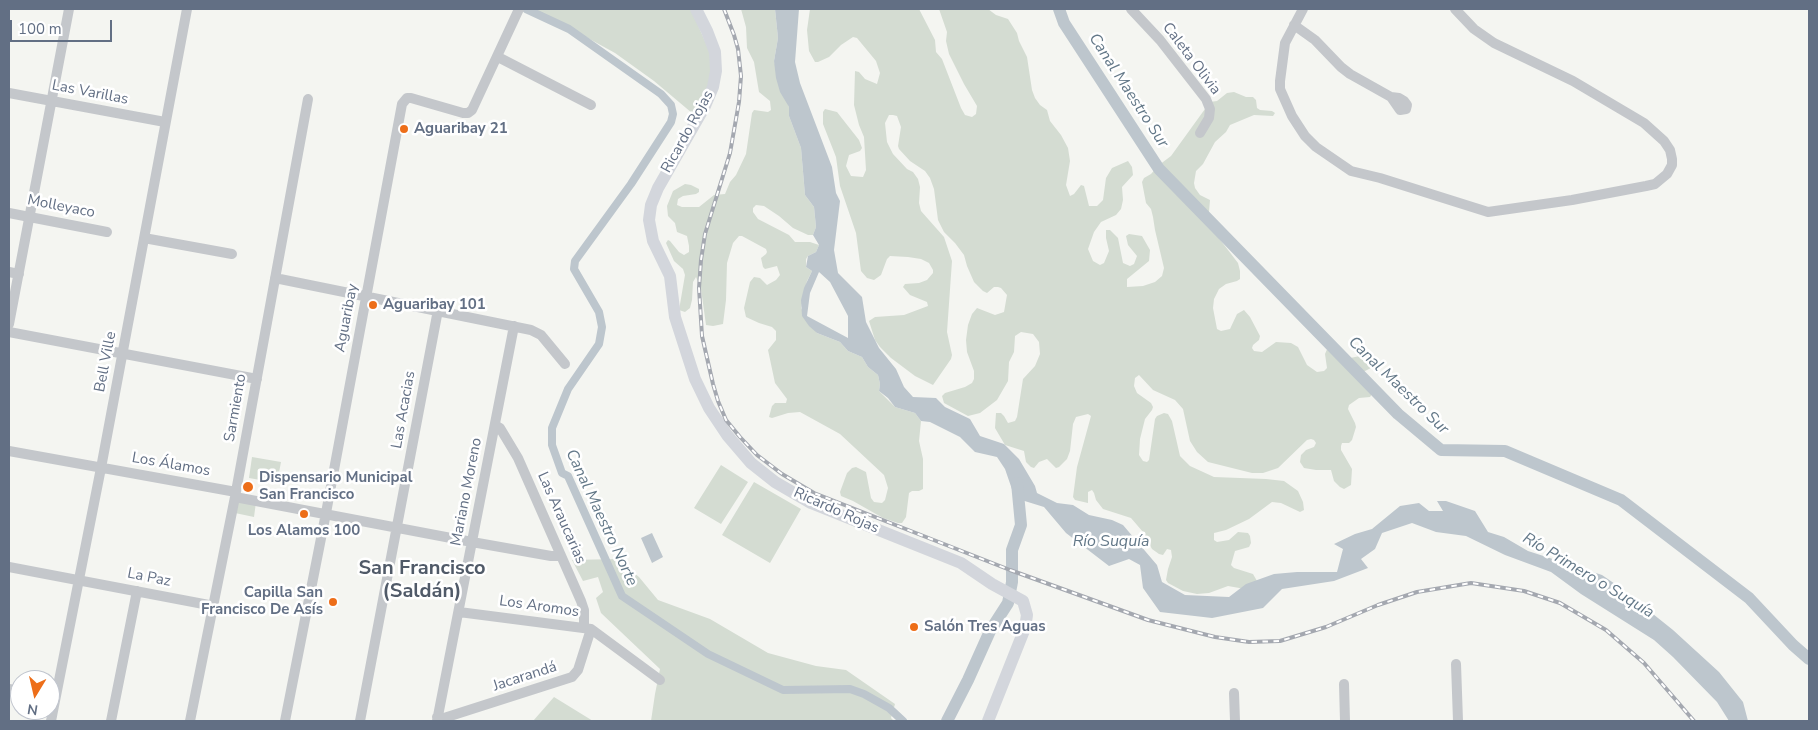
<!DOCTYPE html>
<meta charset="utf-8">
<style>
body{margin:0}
#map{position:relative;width:1818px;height:730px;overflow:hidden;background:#f4f5f1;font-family:"Nunito Sans",sans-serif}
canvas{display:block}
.frame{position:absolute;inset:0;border:10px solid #626f84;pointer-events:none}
.north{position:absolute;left:10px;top:670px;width:50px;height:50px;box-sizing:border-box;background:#fff;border:1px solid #c0c5ce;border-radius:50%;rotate:189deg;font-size:14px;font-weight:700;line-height:20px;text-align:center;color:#626f84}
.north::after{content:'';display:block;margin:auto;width:18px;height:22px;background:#ed6e19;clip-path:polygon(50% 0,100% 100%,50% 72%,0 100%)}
.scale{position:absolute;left:10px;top:20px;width:102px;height:22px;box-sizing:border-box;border:2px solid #626f84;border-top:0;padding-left:6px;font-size:15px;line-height:18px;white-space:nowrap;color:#626f84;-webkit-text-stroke:4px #fff;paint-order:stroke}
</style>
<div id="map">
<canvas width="1818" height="730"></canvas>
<div class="frame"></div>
<div class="north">N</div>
<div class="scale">100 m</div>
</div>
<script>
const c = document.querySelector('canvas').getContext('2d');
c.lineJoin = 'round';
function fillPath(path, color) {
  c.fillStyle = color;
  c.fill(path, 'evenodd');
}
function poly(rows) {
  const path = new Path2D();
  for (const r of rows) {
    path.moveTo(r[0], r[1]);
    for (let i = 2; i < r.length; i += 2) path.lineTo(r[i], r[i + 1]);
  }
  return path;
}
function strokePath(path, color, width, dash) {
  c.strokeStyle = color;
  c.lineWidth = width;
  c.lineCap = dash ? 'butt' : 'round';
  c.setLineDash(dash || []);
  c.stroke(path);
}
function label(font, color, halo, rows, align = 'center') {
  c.font = font + ' "Nunito Sans",sans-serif';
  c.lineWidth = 5;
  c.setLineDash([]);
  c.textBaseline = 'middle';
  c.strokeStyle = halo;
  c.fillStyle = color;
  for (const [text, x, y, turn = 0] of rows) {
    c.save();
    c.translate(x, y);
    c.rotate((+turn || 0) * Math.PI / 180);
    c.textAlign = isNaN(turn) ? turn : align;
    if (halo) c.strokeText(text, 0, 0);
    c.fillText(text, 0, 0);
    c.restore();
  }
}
fillPath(poly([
 [535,9,691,9,711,55,712,78,699,110,692,113,654,81,615,53],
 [741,9,775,9,778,38,774,61,789,107,789,116,801,148,805,195,814,207,816,227,813,235,808,235,793,228,779,216,764,206,756,205,753,208,753,212,758,219,789,235,795,242,810,242,819,245,816,252,808,256,806,259,806,267,812,271,807,281,801,308,817,333,840,342,848,351,862,357,868,367,878,375,880,384,879,391,895,407,915,413,921,421,919,441,923,459,923,489,919,491,912,491,909,493,906,517,902,523,898,523,883,518,853,501,841,496,840,492,847,473,852,468,856,467,866,472,871,498,874,502,882,503,885,500,888,488,884,475,840,434,800,412,788,413,772,418,769,417,772,406,775,403,786,403,787,399,775,383,768,350,776,340,776,331,772,327,759,323,746,317,744,308,750,282,754,277,760,278,767,285,776,280,780,275,777,266,765,269,763,267,761,258,766,254,767,252,766,249,742,236,739,236,733,243,727,263,726,300,723,324,713,326,706,325,701,289,696,277,693,282,692,300,690,308,685,312,679,310,685,275,683,269,674,261,666,243,668,240,670,241,679,252,684,255,689,252,689,246,687,236,677,232,675,223,668,216,667,206,673,191,685,184,691,185,699,189,699,192,696,194,683,196,678,199,677,205,682,207,699,207,714,195,725,194,730,182,736,175,746,154,752,113,754,110,768,112,771,110,770,101,759,92,754,62,747,48,746,27],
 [810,9,919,9,935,40,936,52,942,59,961,108,965,115,972,117,976,114,977,106,964,84,949,54,946,41,947,32,939,9,988,9,996,15,1008,19,1017,33,1019,41,1027,57,1032,90,1035,98,1040,105,1047,110,1050,121,1061,135,1068,148,1070,161,1066,185,1070,196,1074,194,1081,185,1084,186,1089,206,1097,206,1103,200,1106,178,1112,168,1128,161,1132,167,1133,175,1122,187,1123,200,1121,209,1116,215,1101,222,1094,232,1088,249,1093,261,1100,265,1104,263,1109,251,1106,238,1106,230,1110,230,1118,238,1123,263,1130,266,1134,264,1137,256,1128,245,1126,236,1129,234,1142,236,1150,250,1149,261,1127,279,1127,287,1143,286,1155,282,1162,276,1164,268,1155,230,1153,217,1151,209,1146,203,1142,182,1144,178,1151,174,1159,165,1171,156,1210,102,1217,101,1227,93,1234,92,1246,97,1253,97,1256,100,1257,108,1260,110,1272,111,1275,113,1273,116,1254,115,1230,125,1226,132,1215,142,1203,164,1196,171,1194,183,1195,188,1200,195,1210,200,1208,224,1238,263,1240,271,1240,279,1237,281,1226,284,1219,289,1214,299,1213,308,1217,329,1221,331,1230,329,1237,314,1244,310,1250,317,1260,336,1259,340,1253,345,1252,348,1254,351,1262,352,1276,342,1291,343,1298,347,1307,365,1317,372,1324,371,1327,368,1325,354,1328,347,1337,349,1350,358,1365,355,1373,358,1375,361,1371,368,1361,373,1359,376,1359,380,1368,387,1372,394,1370,397,1359,398,1349,405,1348,409,1355,423,1356,427,1352,440,1349,443,1342,443,1341,446,1341,450,1352,469,1351,485,1344,489,1340,487,1334,481,1331,470,1316,470,1304,468,1300,462,1301,455,1306,450,1314,447,1316,443,1314,440,1311,439,1307,440,1278,468,1263,473,1252,473,1208,462,1197,452,1190,441,1183,409,1175,400,1153,390,1139,375,1135,378,1134,386,1137,393,1151,403,1153,407,1152,410,1145,419,1140,439,1139,455,1143,461,1147,462,1149,460,1155,419,1157,416,1164,413,1168,414,1172,421,1180,456,1190,466,1214,477,1266,479,1284,481,1298,491,1303,502,1304,510,1300,512,1281,503,1272,502,1249,519,1226,530,1214,533,1214,540,1217,542,1229,540,1238,532,1248,533,1250,536,1251,543,1249,547,1235,551,1231,565,1234,568,1253,574,1257,581,1245,589,1228,586,1209,593,1197,594,1183,591,1168,583,1166,580,1168,569,1172,557,1171,550,1167,549,1163,555,1159,554,1152,549,1143,532,1131,518,1103,509,1096,500,1094,493,1092,490,1088,492,1088,503,1075,500,1073,497,1077,467,1091,416,1088,414,1076,417,1073,424,1070,451,1067,459,1059,467,1056,468,1047,459,1039,462,1034,468,1031,467,1026,462,1024,451,1005,445,995,428,996,413,1001,413,1004,416,1008,423,1015,421,1017,417,1023,379,1035,366,1040,354,1039,342,1033,334,1021,332,1015,336,1014,352,1009,362,1008,381,997,400,980,413,968,416,944,403,942,396,945,393,965,387,972,383,974,379,974,371,967,352,966,340,968,325,972,314,977,308,995,315,1004,312,1007,295,1001,288,998,287,994,287,987,293,983,291,974,282,967,266,964,255,955,243,944,232,938,220,934,189,930,178,925,171,910,161,899,149,898,146,901,127,897,116,893,115,889,115,885,123,887,142,893,154,907,169,913,172,918,179,920,187,919,203,921,211,944,237,952,261,947,332,952,355,951,359,933,385,915,376,891,358,880,347,875,340,869,321,875,317,904,315,928,306,927,302,910,295,903,287,905,284,919,283,927,280,933,273,933,270,929,263,921,259,908,257,890,256,887,259,881,275,874,280,867,278,861,271,856,233,840,186,836,157,823,124,823,112,825,109,837,112,859,140,862,148,860,151,849,155,846,166,851,176,863,177,866,170,864,137,859,125,854,105,855,71,859,72,865,79,877,84,880,73,876,61,857,38,853,37,841,45,829,57,818,62,815,62,809,51,807,30],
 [252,457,281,462,277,483,249,478],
 [721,465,748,482,721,524,694,508],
 [754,482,801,509,770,563,722,535],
 [238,498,256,502,254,517,235,513],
 [617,559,639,577,658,600,710,619,768,653,816,666,846,670,895,704,891,718,894,721,651,721,655,694,660,669,601,613,596,598,603,592,598,577,583,581,572,560],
 [554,697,593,721,533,721]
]), '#d4dcd2');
fillPath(poly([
 [775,9,799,9,795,62,800,83,832,167,836,193,840,201,834,250,838,273,862,297,866,322,879,348,896,369,904,387,913,397,936,398,945,407,970,419,980,436,1004,444,1019,459,1035,486,1037,493,1057,503,1073,505,1089,515,1112,520,1123,525,1157,565,1162,582,1185,595,1229,597,1246,584,1274,574,1297,572,1337,572,1343,549,1334,544,1355,534,1372,529,1400,506,1419,503,1429,511,1443,511,1437,501,1446,501,1475,511,1488,532,1504,537,1528,551,1602,575,1618,586,1673,630,1719,672,1743,702,1748,721,1729,721,1717,702,1673,657,1654,640,1581,594,1551,572,1505,555,1466,536,1436,532,1412,523,1382,533,1375,549,1361,559,1368,568,1334,581,1282,589,1263,608,1212,618,1160,612,1143,588,1140,565,1129,559,1109,566,1066,533,1044,507,1015,498,1005,469,997,457,975,452,960,437,930,422,921,421,915,413,895,407,888,398,879,391,880,384,878,375,868,367,862,357,848,351,840,342,817,333,809,326,802,316,801,300,804,288,812,271,806,267,808,256,816,252,819,245,813,235,816,227,814,207,805,195,801,148,789,116,789,107,780,92,776,78,774,61,778,38],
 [819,272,830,282,848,316,848,338,807,316,810,293],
 [652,533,663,557,652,563,641,538]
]), '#bdc6cd');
strokePath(poly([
 [526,9,569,29,661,94,671,105,673,114,671,122,631,184,575,261,574,269,599,312,602,327,599,344,568,389,552,428,552,445,562,473,568,476,622,596,708,654,783,690,850,689,864,694,889,708,903,721]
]), '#bdc6cd', 8);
strokePath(poly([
 [1059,9,1064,23,1159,169,1398,414,1441,450,1505,451,1621,500,1749,598,1793,645,1809,659],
 [947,721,968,680,990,631,1008,603,1012,582,1012,550,1021,525,1017,483]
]), '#bdc6cd', 12);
strokePath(poly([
 [1131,9,1160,40,1206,99,1210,109,1209,118,1200,133],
 [1303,9,1285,43,1280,81,1280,89,1292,116,1305,136,1316,147,1351,171,1380,178,1488,212,1572,200,1646,186,1655,184,1667,174,1672,165,1672,159,1670,150,1664,141,1644,123,1573,81,1494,43,1474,29,1455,9],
 [1294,25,1315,40,1341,67,1350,74,1391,97,1400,110,1406,109,1407,105,1404,101,1399,98,1391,97],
 [498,57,591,105],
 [9,93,165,122],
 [9,213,107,232],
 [144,238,232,254],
 [9,272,19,274],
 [275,278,531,330,541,335,565,364],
 [9,324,69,9],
 [9,332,257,379],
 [495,425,500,428,518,458,581,601,584,610,584,628],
 [9,451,236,492],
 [235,497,472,542,551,556,561,556],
 [9,567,214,606],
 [459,612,591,629,660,680],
 [1456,664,1458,721],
 [1344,684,1345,721],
 [9,689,20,691],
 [1234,693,1235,721],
 [437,717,444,718,572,677,578,670,591,629],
 [51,721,101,468,187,9],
 [111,721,137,591],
 [190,721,235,497,308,99],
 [285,721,326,513,402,104,407,98,411,98,463,113,468,113,472,110,519,9],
 [360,721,438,310],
 [437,721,514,326]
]), '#c4c7cb', 10);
strokePath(poly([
 [696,9,707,31,715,52,716,71,713,87,705,106,658,188,651,205,649,220,653,241,670,276,675,317,695,379,709,408,727,435,751,463,775,482,811,503,961,563,992,584,1023,601,1027,615,1025,628,988,721]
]), '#d3d6dc', 12);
const rail = poly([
 [724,9,734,35,738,49,741,76,739,102,730,153,705,234,701,260,699,288,702,336,713,384,718,401,726,420,740,437,757,455,782,474,814,493,1010,570,1148,620,1215,637,1249,642,1280,641,1326,627,1378,605,1417,592,1471,583,1524,591,1560,603,1606,630,1644,663,1694,721]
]);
strokePath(rail, '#a4a8b0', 4);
strokePath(rail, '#fff', 2, [5.5]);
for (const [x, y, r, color] of [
 [404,129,5,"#ed6e19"],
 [373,305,5,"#ed6e19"],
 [248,487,6,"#ed6e19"],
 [304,514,5,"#ed6e19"],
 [333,602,5,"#ed6e19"],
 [914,627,5,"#ed6e19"]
]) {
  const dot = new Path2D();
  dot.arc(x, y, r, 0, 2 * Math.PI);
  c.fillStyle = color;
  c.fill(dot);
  strokePath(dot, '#fff', 2);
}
label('15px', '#626f84', '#fff', [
 ["Caleta Olivia",1191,59,53],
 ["Las Varillas",90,93,11],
 ["Ricardo Rojas",688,132,-61],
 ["Molleyaco",61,207,11],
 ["Aguaribay",347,318,-79],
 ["Bell Ville",106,362,-79],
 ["Sarmiento",236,408,-80],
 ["Las Acacias",404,410,-80],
 ["Los Álamos",171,465,10],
 ["Mariano Moreno",467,492,-79],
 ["Ricardo Rojas",836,511,24],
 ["Las Araucarias",561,518,66],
 ["La Paz",149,578,11],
 ["Los Aromos",539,607,8],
 ["Jacarandá",525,677,-18]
]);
label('bold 15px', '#626f84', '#fff', [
 ["Aguaribay 21",414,129],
 ["Aguaribay 101",383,305],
 ["Dispensario Municipal",259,478],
 ["San Francisco",259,495],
 ["Los Alamos 100",304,531,"center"],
 ["Capilla San",323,593,"right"],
 ["Francisco De Asís",323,610,"right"],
 ["Salón Tres Aguas",924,627]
], 'left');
label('italic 16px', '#637888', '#fff', [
 ["Canal Maestro Sur",1128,91,57],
 ["Canal Maestro Sur",1398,386,44],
 ["Canal Maestro Norte",601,518,65],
 ["Río Suquía",1111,542],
 ["Río Primero o Suquía",1588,576,31]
]);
label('bold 20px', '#505a68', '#fff', [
 ["San Francisco",422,569],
 ["(Saldán)",422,592]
]);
</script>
